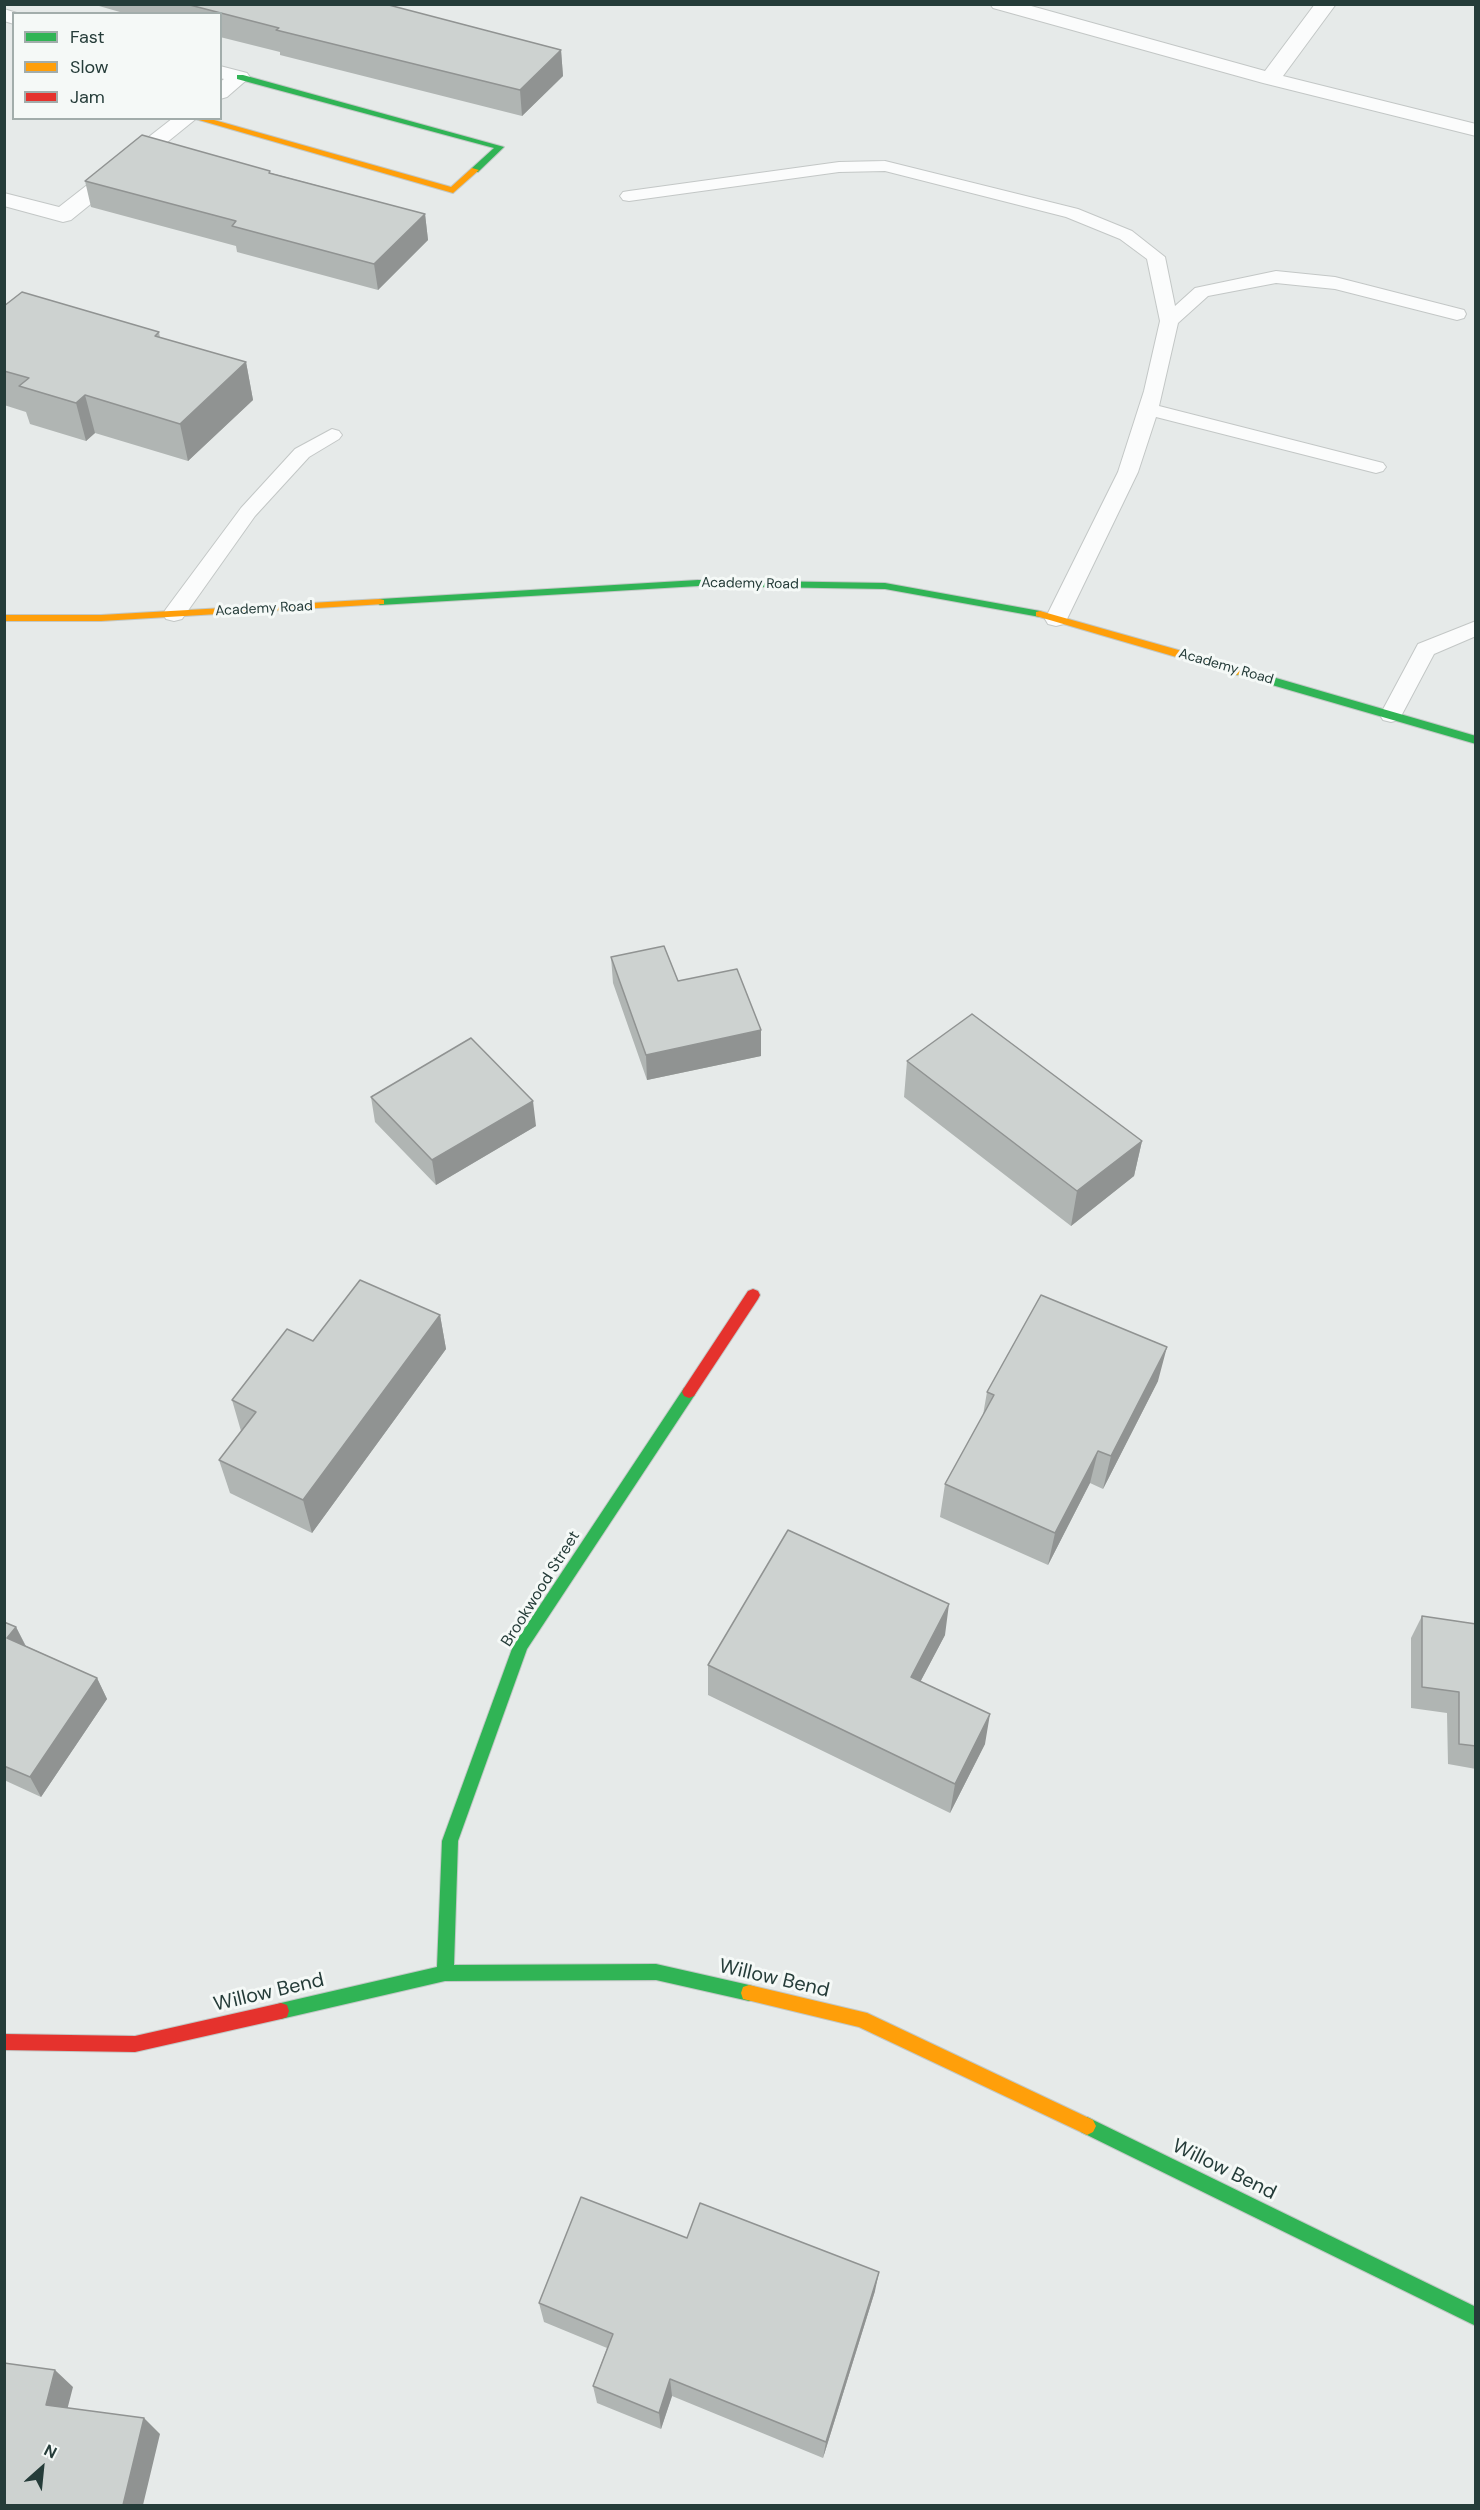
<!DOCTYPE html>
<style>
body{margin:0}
#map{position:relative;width:1480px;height:2510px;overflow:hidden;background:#e6eae9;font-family:"DM Sans",sans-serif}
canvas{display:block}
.frame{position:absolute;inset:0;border:6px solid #253c39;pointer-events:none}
.legend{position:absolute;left:12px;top:12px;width:210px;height:108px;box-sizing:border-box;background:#f5f9f7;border:2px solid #a2adab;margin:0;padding:8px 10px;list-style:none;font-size:18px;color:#253c39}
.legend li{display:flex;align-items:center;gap:12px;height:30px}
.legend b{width:30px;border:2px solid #a2adab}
.north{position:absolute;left:12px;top:2438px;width:60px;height:60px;-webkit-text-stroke:4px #f5f9f7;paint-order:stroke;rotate:27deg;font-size:16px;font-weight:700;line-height:24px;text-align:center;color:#253c39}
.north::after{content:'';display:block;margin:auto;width:21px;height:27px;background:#253c39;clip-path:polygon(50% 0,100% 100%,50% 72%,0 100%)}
</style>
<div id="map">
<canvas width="1480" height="2510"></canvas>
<div class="frame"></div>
<ul class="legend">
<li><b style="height:8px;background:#30b455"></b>Fast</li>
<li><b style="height:8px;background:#ff9f0a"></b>Slow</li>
<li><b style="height:8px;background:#e5322d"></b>Jam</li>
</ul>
<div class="north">N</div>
</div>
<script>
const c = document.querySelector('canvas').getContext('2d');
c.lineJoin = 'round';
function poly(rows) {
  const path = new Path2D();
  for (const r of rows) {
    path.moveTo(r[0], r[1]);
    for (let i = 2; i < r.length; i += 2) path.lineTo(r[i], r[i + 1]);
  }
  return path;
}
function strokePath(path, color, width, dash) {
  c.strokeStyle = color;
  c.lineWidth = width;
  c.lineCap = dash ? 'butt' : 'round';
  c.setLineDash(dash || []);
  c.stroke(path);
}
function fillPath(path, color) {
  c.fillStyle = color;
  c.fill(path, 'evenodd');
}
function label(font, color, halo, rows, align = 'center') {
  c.font = font + ' "DM Sans",sans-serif';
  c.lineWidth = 6;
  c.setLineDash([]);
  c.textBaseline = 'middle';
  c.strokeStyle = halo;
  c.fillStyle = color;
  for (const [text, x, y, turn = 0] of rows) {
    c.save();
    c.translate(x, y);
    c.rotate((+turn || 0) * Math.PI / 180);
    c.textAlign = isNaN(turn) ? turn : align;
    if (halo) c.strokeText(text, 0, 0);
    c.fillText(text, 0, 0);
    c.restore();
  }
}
const lane = poly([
 [885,161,1078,209,1132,231,1165,257,1175,306,1195,288,1276,271,1335,277,1464,310,1466,314,1464,318,1457,320,1335,289,1276,283,1208,296,1178,323,1159,406,1383,463,1386,467,1383,471,1376,473,1156,417,1138,472,1067,619,1064,624,1056,626,1048,624,1045,619,1118,472,1144,391,1160,321,1147,259,1120,239,1066,217,885,171,839,172,629,201,623,200,620,196,623,192,629,191,839,162,885,161],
 [332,429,339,431,342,435,339,439,309,457,255,516,182,619,174,621,166,619,163,614,166,609,241,508,295,449,332,429],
 [1476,621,1476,636,1434,654,1399,720,1391,722,1383,720,1380,715,1418,644,1476,621]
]);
const street = poly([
 [990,4,1024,4,1265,71,1315,4,1336,4,1283,76,1476,124,1476,136,1263,83,993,8,990,4],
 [4,9,20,14,14,14,14,24,4,21,4,9],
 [220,66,247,73,250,77,227,97,220,99,220,82,224,79,220,78,220,66],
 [173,118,197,118,71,220,63,222,4,206,4,193,59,207,173,118]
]);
const fast = poly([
 [237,75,243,75,504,147,478,172,472,172,472,168,494,148,237,79,237,75],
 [698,580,885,583,1040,611,1045,614,1040,617,885,589,698,586,380,605,375,602,380,599,698,580],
 [1238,667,1476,736,1476,744,1234,674,1234,668,1238,667],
 [689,1386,694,1388,696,1392,694,1396,527,1649,458,1841,454,1965,656,1964,749,1985,755,1987,757,1993,755,1999,749,2001,656,1980,445,1981,281,2019,275,2017,273,2011,275,2005,281,2003,437,1967,442,1841,513,1646,684,1388,689,1386],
 [1087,2117,1476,2307,1476,2326,1081,2132,1078,2126,1081,2120,1087,2117]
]);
const slow = poly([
 [192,118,207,118,451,187,472,168,479,170,453,193,192,118],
 [380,599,384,600,384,604,101,621,4,621,4,615,101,615,380,599],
 [1040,611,1242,668,1243,671,1238,675,1036,616,1036,612,1040,611],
 [749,1985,867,2013,1093,2120,1096,2126,1093,2132,1087,2135,1081,2132,859,2027,743,1999,741,1993,743,1987,749,1985]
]);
const jam = poly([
 [753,1289,758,1291,760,1295,758,1299,694,1396,689,1398,684,1396,682,1392,684,1388,748,1291,753,1289],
 [281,2003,287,2005,289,2011,287,2017,281,2019,135,2052,4,2050,4,2034,135,2036,281,2003]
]);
strokePath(lane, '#c3c7c6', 2);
strokePath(street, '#c3c7c6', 2);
strokePath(fast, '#c2c8c6', 2);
strokePath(slow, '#c2c8c6', 2);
strokePath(jam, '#c2c8c6', 2);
fillPath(lane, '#fbfcfc');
fillPath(street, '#fbfcfc');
fillPath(fast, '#30b455');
fillPath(slow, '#ff9f0a');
fillPath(jam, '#e5322d');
fillPath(poly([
 [92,4,385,4,561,50,563,76,522,116,280,55,280,52,220,37,220,14,127,14],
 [271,173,425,214,428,240,378,290,237,252,236,246,91,207,85,181],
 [4,306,159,332,160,338,246,362,253,400,188,461,95,433,86,441,30,424,26,412,4,405],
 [611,957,678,981,761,1056,647,1080,613,983],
 [907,1061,1142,1141,1134,1176,1071,1226,904,1097],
 [371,1097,536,1126,436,1185,375,1122],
 [440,1315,446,1349,312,1533,230,1493,219,1460,241,1431,232,1400,313,1341],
 [1158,1381,1103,1489,1090,1483,1048,1565,940,1517,945,1484,983,1415,987,1392],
 [1422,1616,1476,1624,1476,1769,1448,1764,1447,1713,1411,1708,1411,1638],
 [4,1622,16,1627,26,1646,97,1678,107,1699,41,1797,4,1780],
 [945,1635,920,1682,985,1744,950,1813,708,1695,708,1665],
 [687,2238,875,2291,823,2458,672,2396,661,2429,597,2403,593,2386,607,2348,544,2322,539,2303]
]), '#b0b5b3');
fillPath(poly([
 [561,50,563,76,522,116,520,90],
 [425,214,428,240,378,290,374,264],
 [246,362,253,400,188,461,180,424],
 [85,395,95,433,86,441,76,403],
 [761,1030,761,1056,647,1080,646,1055],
 [533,1101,536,1126,436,1185,432,1160],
 [1142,1141,1134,1176,1071,1226,1077,1191],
 [440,1315,446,1349,312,1533,303,1500],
 [1167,1347,1158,1381,1103,1489,1111,1456],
 [1098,1451,1090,1483,1048,1565,1055,1533],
 [949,1604,945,1635,907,1707,911,1677],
 [16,1627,27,1649,7,1638],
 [97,1678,107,1699,41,1797,30,1777],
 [990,1714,985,1744,950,1813,955,1784],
 [879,2272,875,2291,823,2458,826,2442],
 [55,2370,73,2387,64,2422,46,2405],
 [670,2379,672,2396,661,2429,659,2413],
 [144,2418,160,2434,143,2505,123,2505]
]), '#909392');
const building = poly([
 [186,4,385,4,561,50,520,90,276,30,279,28,186,4],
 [142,135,270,171,269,173,425,214,374,264,232,226,236,221,85,181,142,135],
 [22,292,159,332,155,336,246,362,180,424,85,395,76,403,19,386,29,378,4,371,4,306,22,292],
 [664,946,678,981,737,969,761,1030,646,1055,611,957,664,946],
 [972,1014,1142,1141,1077,1191,907,1061,972,1014],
 [471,1038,533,1101,432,1160,371,1097,471,1038],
 [360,1280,440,1315,303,1500,219,1460,256,1412,232,1400,287,1329,313,1341,360,1280],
 [1041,1295,1167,1347,1111,1456,1098,1451,1055,1533,945,1484,994,1395,987,1392,1041,1295],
 [788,1530,949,1604,911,1677,990,1714,955,1784,708,1665,788,1530],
 [1422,1616,1476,1624,1476,1746,1459,1744,1459,1692,1422,1687,1422,1616],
 [4,1622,16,1627,7,1638,97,1678,30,1777,4,1766,4,1622],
 [581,2197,687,2238,700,2203,879,2272,826,2442,670,2379,659,2413,593,2386,613,2334,539,2303,581,2197],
 [4,2363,55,2370,46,2405,144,2418,123,2505,4,2505,4,2363]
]);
fillPath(building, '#cdd2d0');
strokePath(building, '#909392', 1.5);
label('14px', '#253c39', '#f5f9f7', [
 ["Academy Road",750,584,1],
 ["Academy Road",264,609,-3],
 ["Academy Road",1226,667,16]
]);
label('16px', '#253c39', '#f5f9f7', [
 ["Brookwood Street",541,1589,-58]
]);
label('20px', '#253c39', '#f5f9f7', [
 ["Willow Bend",774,1979,13],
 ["Willow Bend",269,1993,-13],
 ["Willow Bend",1224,2170,26]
]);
</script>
